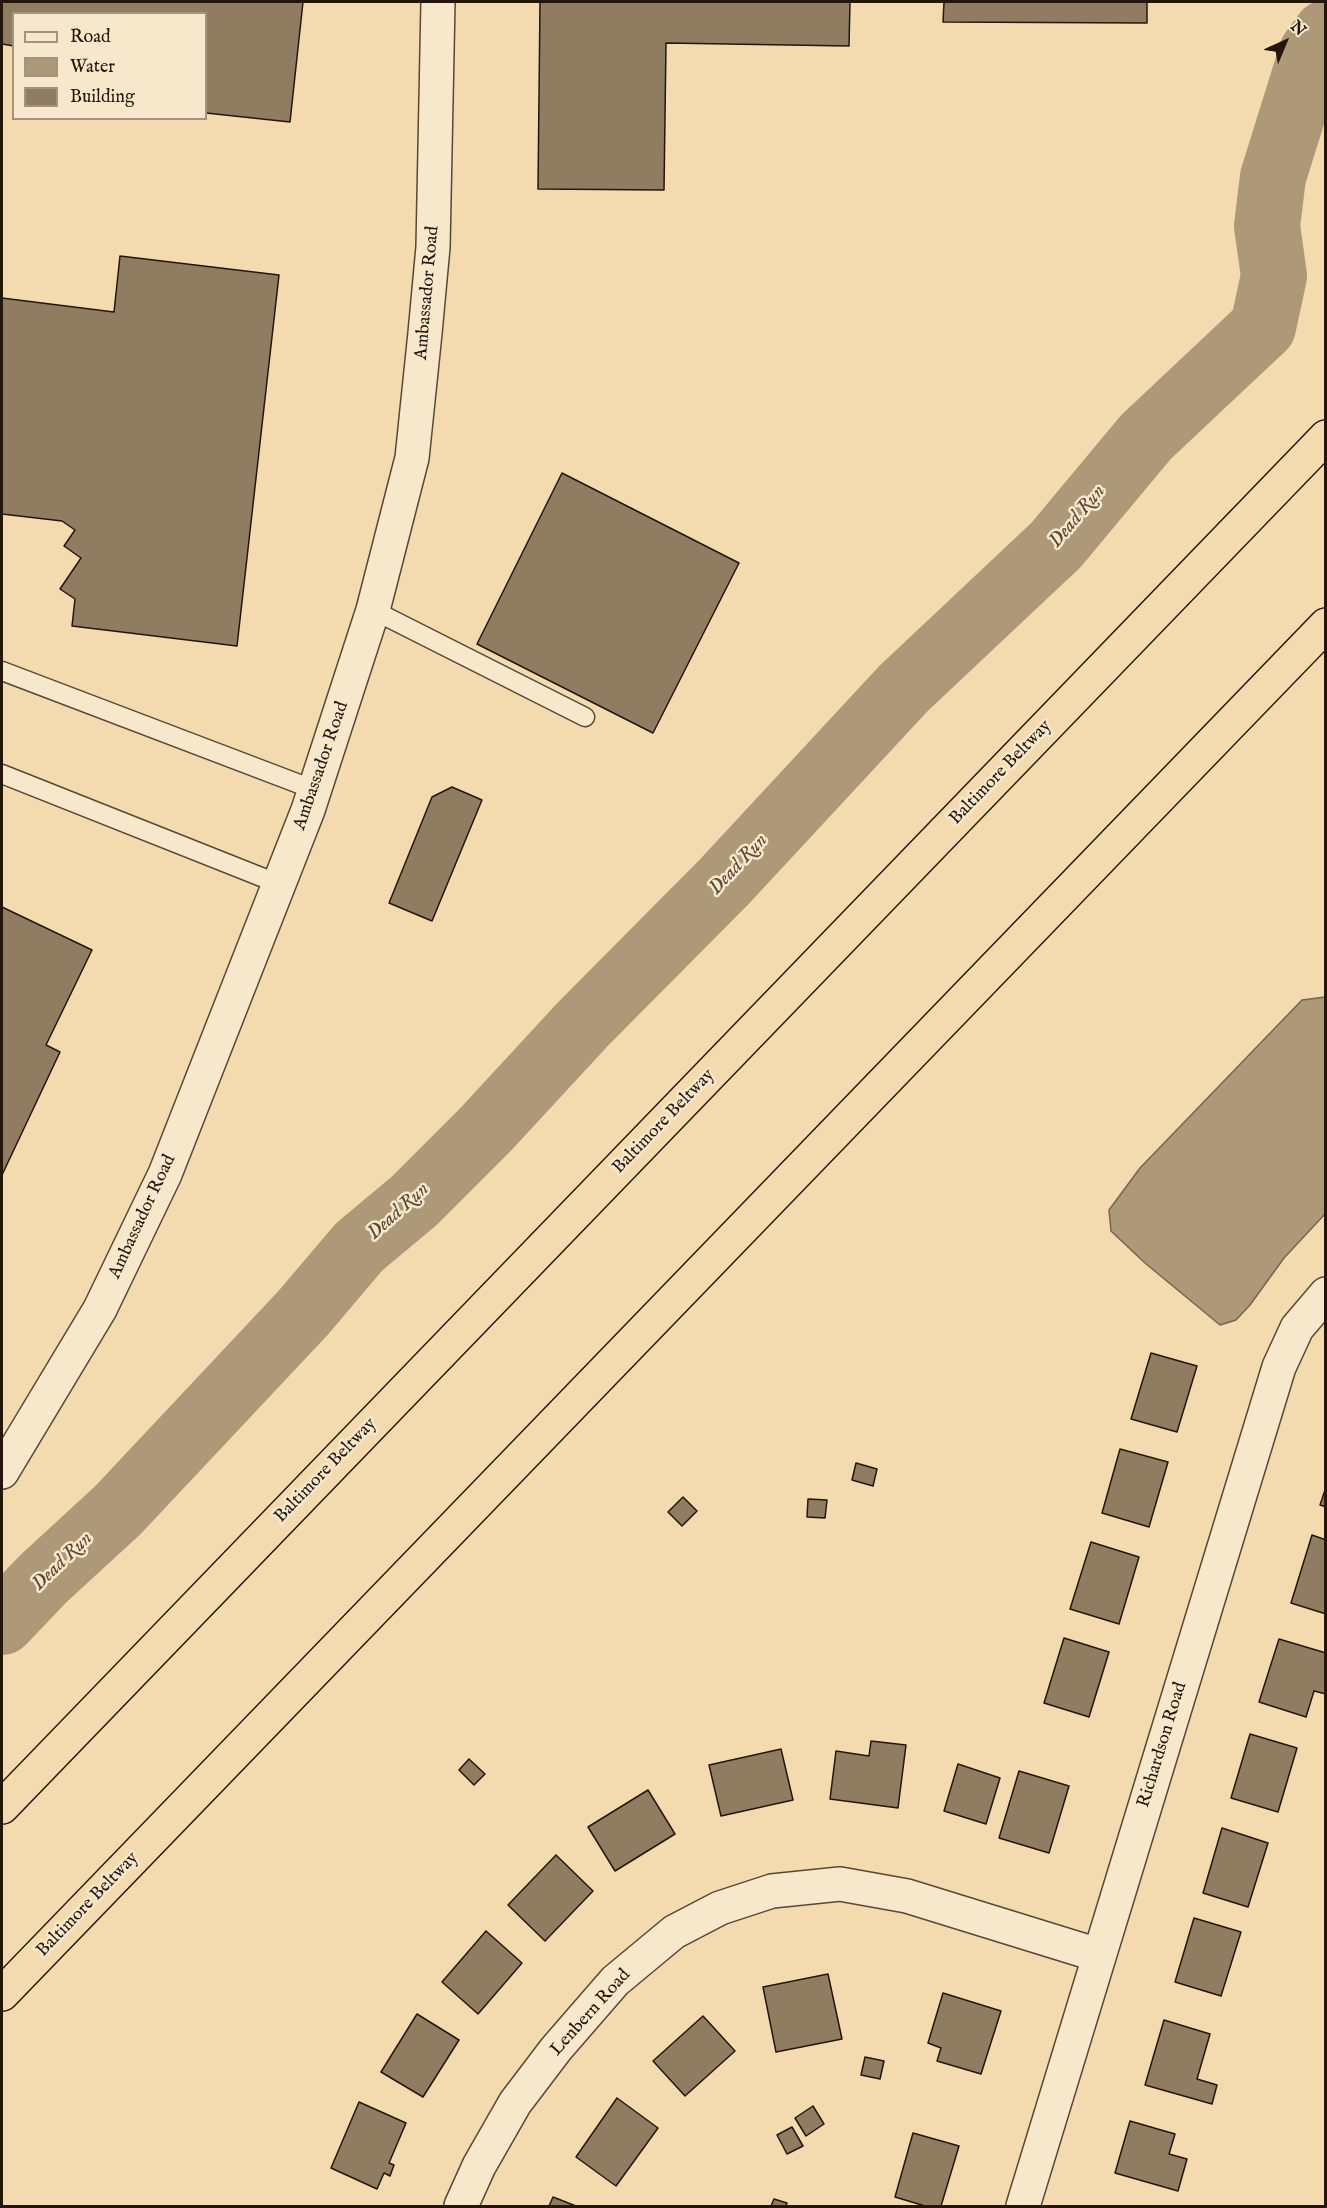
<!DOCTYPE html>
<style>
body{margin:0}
#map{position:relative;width:1327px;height:2208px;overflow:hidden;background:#f3dbaf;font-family:"IM FELL English",serif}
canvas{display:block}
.frame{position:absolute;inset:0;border:3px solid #24160c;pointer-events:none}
.legend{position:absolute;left:12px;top:12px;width:195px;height:108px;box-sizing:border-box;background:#f7e8cb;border:2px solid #a3947f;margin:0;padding:8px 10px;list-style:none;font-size:18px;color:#24160c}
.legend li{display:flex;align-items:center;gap:12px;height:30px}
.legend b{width:30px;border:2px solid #a3947f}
.north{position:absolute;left:1255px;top:12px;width:60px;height:60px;-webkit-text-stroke:4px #f7e8cb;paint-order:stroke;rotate:44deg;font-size:16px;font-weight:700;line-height:24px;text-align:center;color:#24160c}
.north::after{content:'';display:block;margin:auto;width:21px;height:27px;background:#24160c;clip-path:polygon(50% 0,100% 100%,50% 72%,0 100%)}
</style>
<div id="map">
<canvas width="1327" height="2208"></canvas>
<div class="frame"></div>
<ul class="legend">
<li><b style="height:8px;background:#f7e8cb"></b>Road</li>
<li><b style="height:16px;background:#ad9878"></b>Water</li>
<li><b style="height:16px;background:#907c61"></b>Building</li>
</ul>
<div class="north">N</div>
</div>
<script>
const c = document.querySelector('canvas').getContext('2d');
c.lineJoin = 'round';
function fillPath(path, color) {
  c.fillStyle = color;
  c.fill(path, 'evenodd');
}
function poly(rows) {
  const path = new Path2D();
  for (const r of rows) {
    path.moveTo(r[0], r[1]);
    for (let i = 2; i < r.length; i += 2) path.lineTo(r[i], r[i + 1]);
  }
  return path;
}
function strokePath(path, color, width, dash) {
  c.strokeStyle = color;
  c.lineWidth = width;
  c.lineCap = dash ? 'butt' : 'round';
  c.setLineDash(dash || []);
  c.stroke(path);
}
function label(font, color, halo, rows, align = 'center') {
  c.font = font + ' "IM FELL English",serif';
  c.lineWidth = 5;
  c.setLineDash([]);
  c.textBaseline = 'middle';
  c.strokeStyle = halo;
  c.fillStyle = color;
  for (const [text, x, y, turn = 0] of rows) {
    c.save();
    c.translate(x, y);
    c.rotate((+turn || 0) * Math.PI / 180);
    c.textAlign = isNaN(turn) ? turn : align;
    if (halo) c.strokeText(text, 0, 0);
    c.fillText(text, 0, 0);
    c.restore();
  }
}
const water = poly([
 [1325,997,1325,1214,1284,1258,1250,1305,1236,1320,1220,1325,1145,1263,1111,1231,1109,1210,1140,1168,1302,1000,1325,997]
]);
fillPath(water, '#ad9878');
strokePath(water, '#76644d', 1.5);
strokePath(poly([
 [2,1622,43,1579,118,1510,303,1313,359,1247,414,1201,486,1129,583,1024,724,882,904,688,1056,545,1146,437,1263,327,1274,276,1267,226,1273,177,1312,52,1326,33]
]), '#ad9878', 66);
const building = poly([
 [2,2,303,2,290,122,206,113,206,14,14,14,14,46,2,44,2,2],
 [540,2,850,2,849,46,666,43,664,190,538,189,540,2],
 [944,2,1147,2,1147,23,943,22,944,2],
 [120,256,279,275,237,646,72,626,75,599,60,589,81,558,64,546,75,530,62,521,2,514,2,298,114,312,120,256],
 [562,473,739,563,653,733,477,644,562,473],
 [452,787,482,800,432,921,389,903,432,797,452,787],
 [2,907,92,950,46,1045,60,1052,2,1175,2,907],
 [1151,1353,1197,1366,1177,1432,1131,1419,1151,1353],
 [1120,1449,1168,1462,1149,1527,1102,1513,1120,1449],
 [856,1463,877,1469,873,1486,852,1480,856,1463],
 [1326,1487,1326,1507,1320,1505,1326,1487],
 [683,1497,697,1511,682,1526,668,1512,683,1497],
 [808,1499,827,1500,825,1518,807,1517,808,1499],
 [1312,1535,1326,1540,1326,1614,1291,1603,1312,1535],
 [1091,1542,1139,1557,1119,1624,1070,1609,1091,1542],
 [1064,1638,1109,1652,1089,1717,1044,1703,1064,1638],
 [1279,1639,1326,1653,1326,1694,1314,1691,1306,1717,1259,1702,1279,1639],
 [1250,1734,1297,1748,1278,1812,1231,1798,1250,1734],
 [871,1741,906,1745,898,1808,830,1799,836,1751,869,1756,871,1741],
 [781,1749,793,1800,721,1816,709,1765,781,1749],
 [469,1759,485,1774,474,1785,459,1770,469,1759],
 [958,1764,1000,1778,986,1824,944,1811,958,1764],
 [1019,1771,1069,1786,1049,1853,999,1838,1019,1771],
 [648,1790,675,1834,615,1871,588,1827,648,1790],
 [1222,1828,1268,1843,1248,1907,1203,1893,1222,1828],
 [556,1855,593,1891,545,1941,508,1905,556,1855],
 [1194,1918,1241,1932,1221,1996,1175,1982,1194,1918],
 [486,1931,522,1963,478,2014,442,1982,486,1931],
 [828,1974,842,2039,776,2052,763,1987,828,1974],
 [943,1993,1001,2011,981,2074,937,2061,941,2048,928,2043,943,1993],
 [417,2014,459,2040,423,2097,381,2072,417,2014],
 [703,2016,735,2051,685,2096,653,2061,703,2016],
 [1164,2020,1210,2034,1197,2079,1217,2085,1212,2104,1145,2085,1164,2020],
 [865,2057,884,2061,880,2079,861,2075,865,2057],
 [617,2098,658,2128,616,2186,576,2157,617,2098],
 [359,2102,406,2123,389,2163,394,2165,390,2176,384,2173,377,2189,331,2168,359,2102],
 [813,2106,824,2124,806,2136,795,2118,813,2106],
 [1130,2121,1175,2134,1169,2154,1187,2159,1178,2191,1115,2173,1130,2121],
 [792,2127,803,2146,787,2154,777,2135,792,2127],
 [913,2133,959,2146,941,2206,925,2206,895,2197,913,2133],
 [553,2197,576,2206,549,2206,553,2197],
 [774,2199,787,2203,786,2206,771,2206,774,2199]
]);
fillPath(building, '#907c61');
strokePath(building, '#24160c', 1.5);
const service = poly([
 [373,610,585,717],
 [2,671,315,790],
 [2,774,279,884]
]);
const minor = poly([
 [2,1472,100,1309,165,1174,308,810,373,610,412,458,425,333,433,247,438,2],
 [461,2206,479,2166,515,2103,556,2049,615,1981,674,1932,720,1908,772,1891,840,1884,907,1896,1098,1955],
 [1023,2206,1279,1367,1297,1328,1326,1294]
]);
const motorway = poly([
 [2,1807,1326,437],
 [2,1994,1326,625]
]);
strokePath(service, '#584735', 21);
strokePath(minor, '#584735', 36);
strokePath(motorway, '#24160c', 36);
strokePath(service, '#f7e8cb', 18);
strokePath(minor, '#f7e8cb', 33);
strokePath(motorway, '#f3dbaf', 33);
label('18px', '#24160c', '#f7e8cb', [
 ["Ambassador Road",428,293,-85],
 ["Ambassador Road",322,766,-71],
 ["Baltimore Beltway",1001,773,-46],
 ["Baltimore Beltway",664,1122,-46],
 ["Ambassador Road",143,1217,-65],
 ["Baltimore Beltway",326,1471,-46],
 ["Richardson Road",1163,1745,-73],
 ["Baltimore Beltway",88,1905,-46],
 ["Lenbern Road",591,2013,-48]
]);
label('italic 20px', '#5b4a37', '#f7e8cb', [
 ["Dead Run",1078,517,-50],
 ["Dead Run",739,865,-47],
 ["Dead Run",399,1212,-42],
 ["Dead Run",63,1562,-44]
]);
</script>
